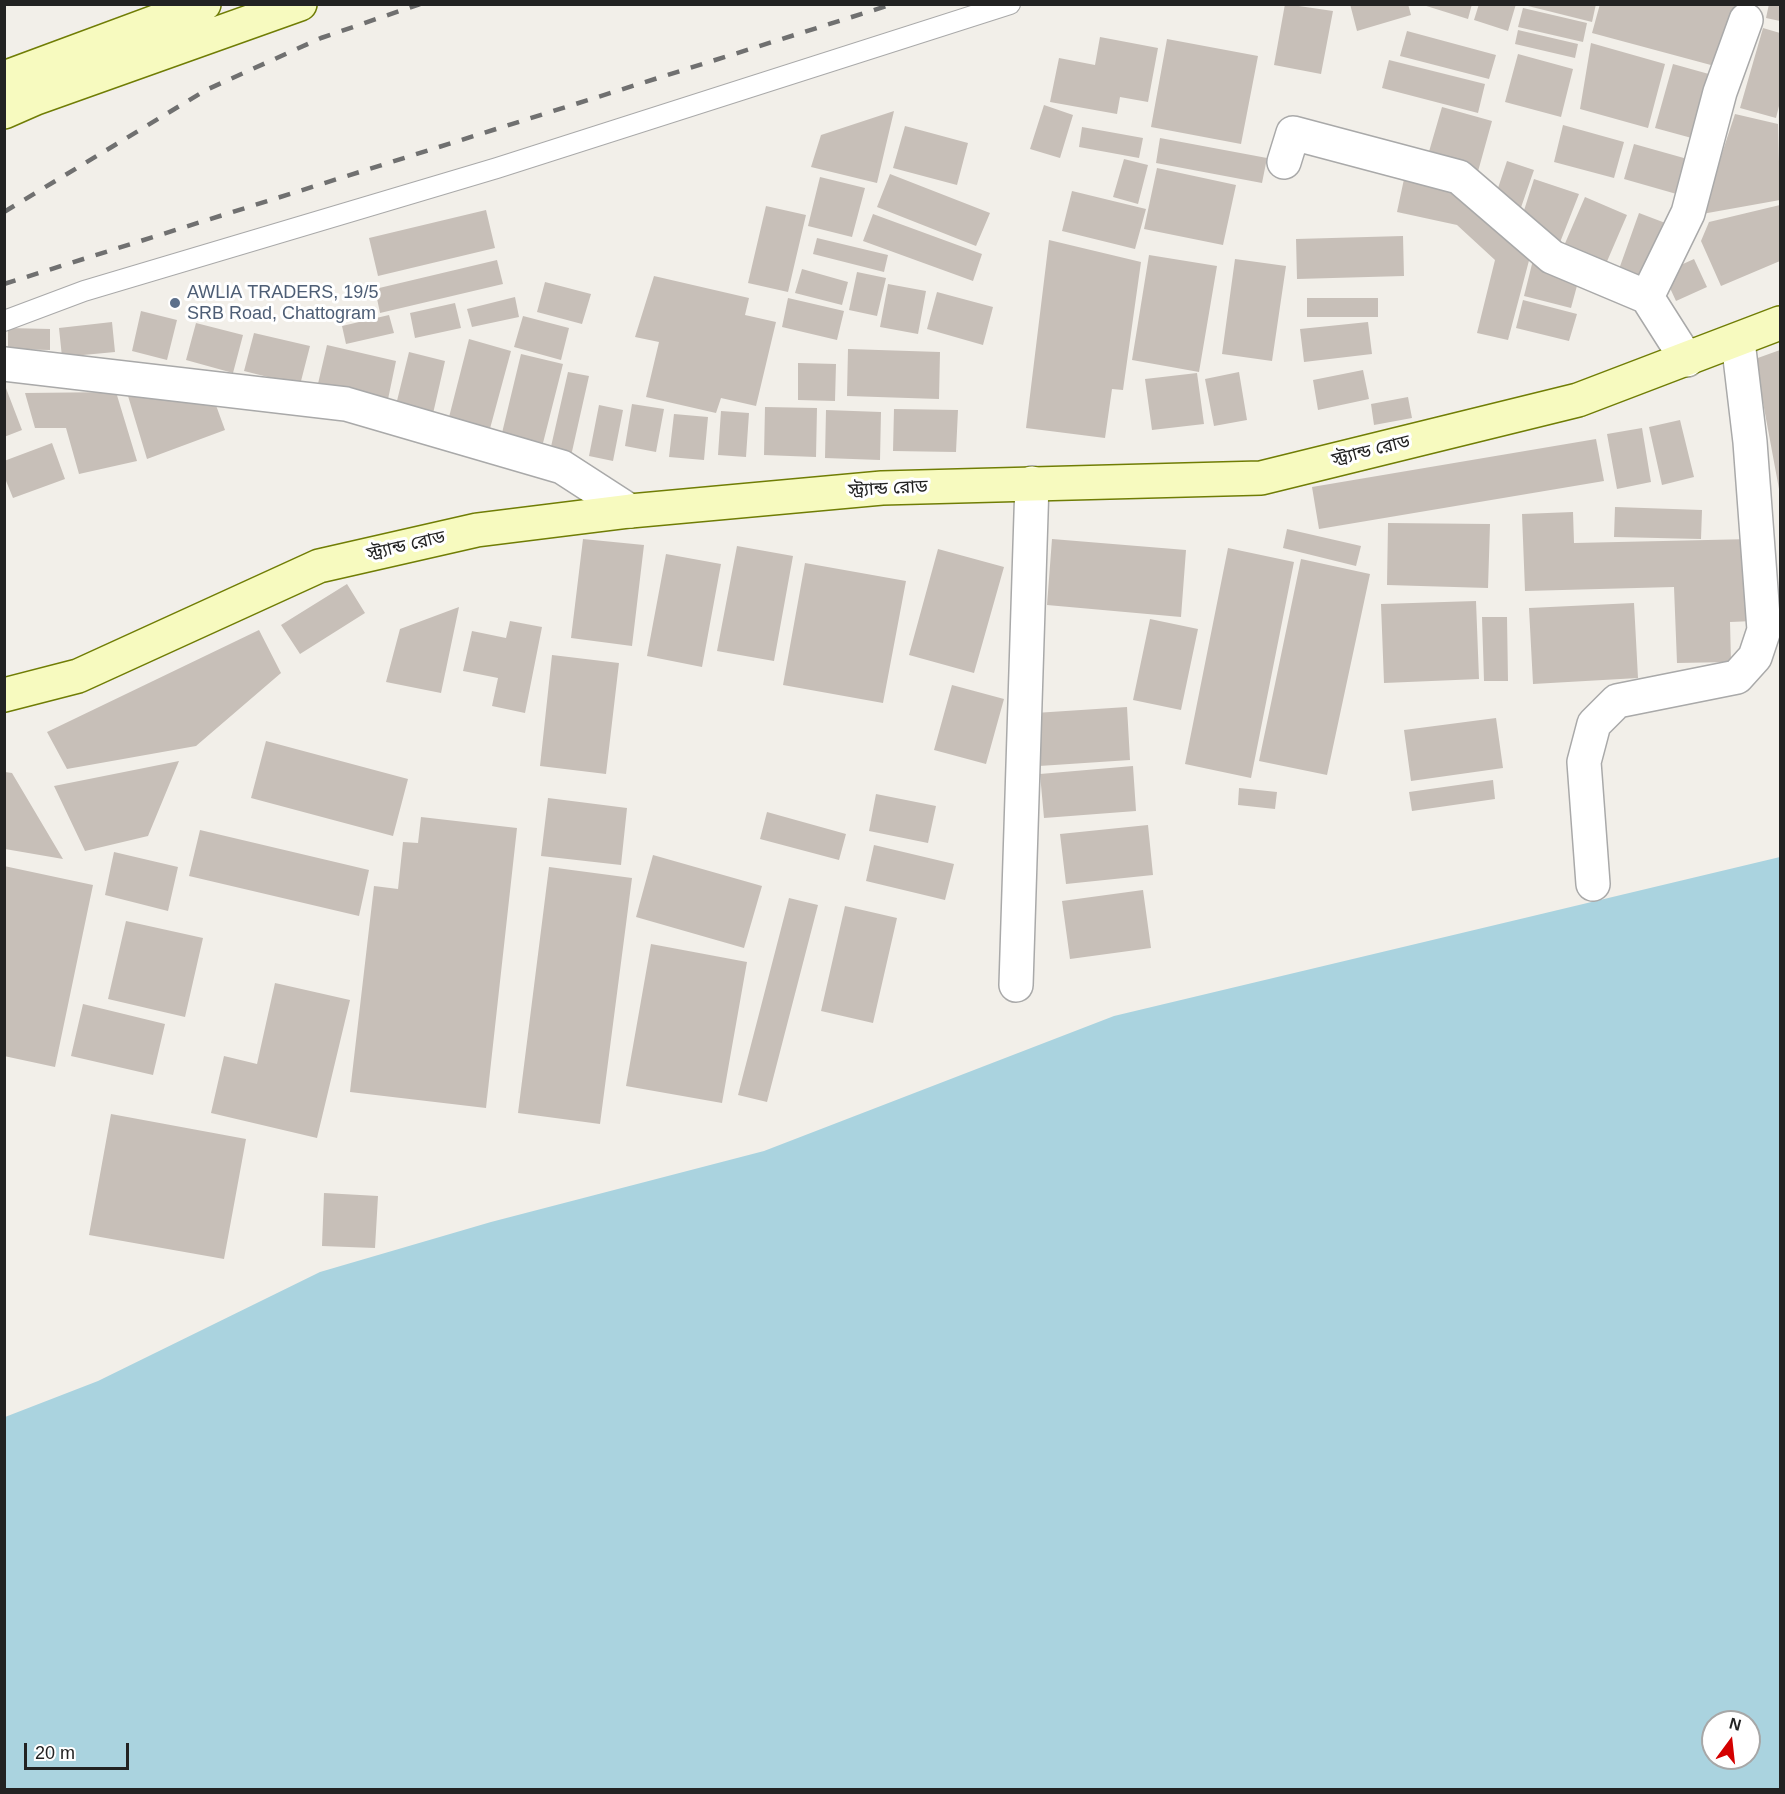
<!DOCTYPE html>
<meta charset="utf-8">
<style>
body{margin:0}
#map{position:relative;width:1785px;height:1794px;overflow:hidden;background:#f2efe9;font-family:Arial,sans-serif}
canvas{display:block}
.frame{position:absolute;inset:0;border:6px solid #222;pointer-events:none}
.north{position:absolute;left:1701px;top:1710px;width:60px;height:60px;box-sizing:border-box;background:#fff;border:2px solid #a7a7a7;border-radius:50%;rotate:15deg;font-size:16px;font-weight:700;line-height:24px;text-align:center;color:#222}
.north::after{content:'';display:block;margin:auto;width:21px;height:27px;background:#d40000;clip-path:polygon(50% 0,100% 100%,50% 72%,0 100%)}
.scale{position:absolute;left:24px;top:1743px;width:105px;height:27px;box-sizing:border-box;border:3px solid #222;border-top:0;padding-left:8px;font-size:18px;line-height:21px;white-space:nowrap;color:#222;-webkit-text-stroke:4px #fff;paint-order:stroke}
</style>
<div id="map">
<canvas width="1785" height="1794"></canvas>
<div class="frame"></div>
<div class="north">N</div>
<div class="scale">20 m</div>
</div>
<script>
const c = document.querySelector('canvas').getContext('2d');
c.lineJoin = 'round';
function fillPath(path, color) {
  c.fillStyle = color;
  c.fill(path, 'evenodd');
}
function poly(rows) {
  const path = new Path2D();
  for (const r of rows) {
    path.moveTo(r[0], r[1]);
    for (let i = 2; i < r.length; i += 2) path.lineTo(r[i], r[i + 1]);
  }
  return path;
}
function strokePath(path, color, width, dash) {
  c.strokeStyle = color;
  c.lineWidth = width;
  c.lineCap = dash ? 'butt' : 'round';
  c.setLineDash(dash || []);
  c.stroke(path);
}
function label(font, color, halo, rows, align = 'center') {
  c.font = font + ' Arial,"Noto Sans Bengali",sans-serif';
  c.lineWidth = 6;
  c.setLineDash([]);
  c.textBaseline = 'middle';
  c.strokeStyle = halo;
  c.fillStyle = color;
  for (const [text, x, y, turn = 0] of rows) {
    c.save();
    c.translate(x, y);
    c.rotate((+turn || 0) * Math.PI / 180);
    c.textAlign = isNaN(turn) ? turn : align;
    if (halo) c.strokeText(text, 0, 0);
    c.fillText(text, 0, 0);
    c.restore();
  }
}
fillPath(poly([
 [1780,857,1780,1789,5,1789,5,1417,98,1381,320,1272,491,1222,764,1151,1114,1016],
 [1713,1722,1749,1722,1749,1758,1713,1758]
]), '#aad3df');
fillPath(poly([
 [1285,4,1333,11,1321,74,1274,65],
 [1350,4,1408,4,1411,15,1357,31],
 [1420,4,1472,4,1468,19],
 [1479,4,1516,4,1508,31,1474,20],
 [1520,4,1596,4,1592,22],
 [1600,4,1739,4,1722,68,1592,33],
 [1769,4,1780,4,1780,21,1766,18],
 [1523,8,1587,23,1583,42,1518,27],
 [1763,28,1780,33,1780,102,1776,118,1740,108],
 [1518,30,1578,44,1575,58,1515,44],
 [1407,31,1496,55,1489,79,1400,56],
 [1100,37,1158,48,1148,102,1120,97,1117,114,1050,102,1059,58,1095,65],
 [1167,39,1258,56,1241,144,1151,127],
 [1591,43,1665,64,1648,128,1580,109],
 [1518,54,1573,69,1561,117,1505,102],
 [1389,60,1485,84,1478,113,1382,88],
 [1673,64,1716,76,1699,140,1655,128],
 [1044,105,1073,115,1060,158,1030,149],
 [1442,107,1492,121,1477,175,1426,162],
 [894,111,877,183,811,167,821,135],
 [1735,114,1778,124,1780,200,1702,214],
 [1563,125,1624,142,1614,178,1554,162],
 [905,126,968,143,957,185,893,168],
 [1082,127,1143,138,1139,158,1079,147],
 [1160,138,1267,158,1262,183,1156,163],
 [1634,144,1691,160,1680,195,1624,179],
 [1124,159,1148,165,1138,204,1113,197],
 [1507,161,1534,170,1517,219,1495,197],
 [1157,168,1236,185,1223,245,1144,229],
 [890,174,990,213,976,246,877,207],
 [820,177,865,188,852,237,808,226],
 [1404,179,1464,192,1531,253,1508,340,1477,333,1495,260,1457,225,1397,212],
 [1534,179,1579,194,1557,250,1520,223],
 [1072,191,1146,209,1135,249,1062,231],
 [1585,197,1627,215,1602,273,1560,255],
 [1780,205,1780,261,1721,286,1701,241,1709,222],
 [766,206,806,215,788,292,748,283],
 [486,210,495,248,378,276,369,238],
 [1639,213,1668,224,1647,283,1618,272],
 [873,214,982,254,973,281,863,241],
 [1403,236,1404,276,1297,279,1296,239],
 [817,238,888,255,884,272,813,254],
 [1049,240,1141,262,1123,390,1112,389,1105,438,1026,428],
 [1149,255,1217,266,1199,372,1132,360],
 [1534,256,1578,282,1571,308,1524,296],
 [1235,259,1286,266,1272,361,1222,354],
 [1694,259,1707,287,1676,301,1663,273],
 [497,260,503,284,380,313,375,289],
 [802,269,848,282,842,305,795,293],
 [857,272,886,278,877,316,849,310],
 [654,276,749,298,745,315,776,322,756,406,721,398,716,413,646,397,659,342,635,337],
 [545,282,591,294,582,324,537,312],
 [888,284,926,291,918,334,880,327],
 [937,292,993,307,983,345,927,329],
 [515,297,519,317,472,327,467,309],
 [788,298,844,311,837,340,782,327],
 [1307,298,1378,298,1378,317,1307,317],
 [1523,300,1577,314,1569,341,1516,328],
 [455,303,461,328,415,338,410,313],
 [141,311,177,320,167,360,132,351],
 [389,315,394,333,346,344,342,326],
 [523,316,569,328,561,360,514,347],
 [112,322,115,352,62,357,59,328],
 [1368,322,1372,354,1304,362,1300,329],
 [196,323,243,335,233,373,186,360],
 [8,328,50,329,50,350,8,349],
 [254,333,310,346,300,385,244,371],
 [469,339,511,351,488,436,447,425],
 [327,345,396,361,387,404,317,388],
 [848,349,940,352,939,399,847,396],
 [1780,350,1780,489,1779,489,1755,359],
 [409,352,445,361,432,418,395,409],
 [521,354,563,364,543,443,502,433],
 [798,363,836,364,835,401,798,400],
 [1363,370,1369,399,1318,410,1313,380],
 [568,372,589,376,571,456,550,451],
 [1239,372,1247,420,1214,426,1205,379],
 [1197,373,1204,424,1152,430,1145,379],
 [4,383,22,430,4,437],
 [116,392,137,461,79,474,66,428,35,428,25,393],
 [128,396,213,397,225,430,147,459],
 [1408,397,1412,418,1374,425,1371,404],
 [632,404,664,409,656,452,625,446],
 [599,405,623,410,613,461,589,456],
 [765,407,817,408,816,457,764,455],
 [894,409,958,410,956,452,893,451],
 [826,410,881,412,880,460,825,458],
 [721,411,749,413,746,457,718,455],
 [674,414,708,417,704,460,669,457],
 [1680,420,1694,477,1662,485,1649,427],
 [1642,428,1651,482,1617,489,1607,434],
 [1596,439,1604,481,1319,529,1312,487],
 [52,443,65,479,13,498,4,476,4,461],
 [1615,507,1702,510,1701,539,1614,537],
 [1573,512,1574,543,1752,539,1754,621,1730,622,1731,662,1677,663,1674,587,1525,591,1522,514],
 [1388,523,1490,524,1488,588,1387,585],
 [1287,529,1361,546,1356,566,1283,548],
 [583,539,644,545,632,646,571,638],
 [1052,539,1186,550,1181,617,1047,605],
 [737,546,793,556,774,661,717,651],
 [1228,548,1294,562,1251,778,1185,764],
 [938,549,1004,567,974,673,909,655],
 [666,554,721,564,702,667,647,656],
 [1301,559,1370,574,1327,775,1259,761],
 [805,563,906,581,883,703,783,685],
 [347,584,365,613,300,654,281,625],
 [1476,601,1479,679,1384,683,1381,604],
 [1634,603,1638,678,1533,684,1529,608],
 [459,607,441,693,386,682,400,629],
 [1482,617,1507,617,1508,681,1484,681],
 [1150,619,1198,629,1181,710,1133,700],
 [510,621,542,627,525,713,492,706,498,678,463,671,472,631,506,638],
 [259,630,281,673,196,746,67,769,47,732],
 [552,655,619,663,606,774,540,766],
 [952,685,1004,699,986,764,934,750],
 [1127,707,1130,760,1039,766,1035,713],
 [1496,718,1503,768,1411,781,1404,730],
 [266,741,408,779,393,836,251,798],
 [179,761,148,836,85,851,54,786],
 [1133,766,1136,811,1044,818,1040,774],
 [5,772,12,773,63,859,5,849],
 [1493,780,1495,799,1412,811,1409,792],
 [1239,788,1277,792,1275,809,1238,805],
 [876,794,936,806,928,843,869,831],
 [548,798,627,808,621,865,541,856],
 [767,812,846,834,839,860,760,839],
 [421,817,517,828,486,1108,350,1092,374,886,398,889,403,842,418,843],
 [1148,825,1153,875,1066,884,1060,834],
 [200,830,369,870,359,916,189,876],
 [874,845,954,864,945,900,866,881],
 [114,852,178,867,168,911,105,895],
 [653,855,762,886,744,948,636,917],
 [4,866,93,885,55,1067,4,1056],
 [549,867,632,878,600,1124,518,1113],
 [1143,890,1151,948,1070,959,1062,901],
 [789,898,818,905,767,1102,738,1095],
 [845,906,897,918,873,1023,821,1011],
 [126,921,203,938,185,1017,108,999],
 [651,944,747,962,722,1103,626,1086],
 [275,983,350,1000,317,1138,211,1113,224,1056,257,1064],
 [83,1004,165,1024,153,1075,71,1056],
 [111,1114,246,1139,224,1259,89,1235],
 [324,1193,378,1196,375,1248,322,1246]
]), '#c7bfb8');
const lane = poly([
 [4,321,84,291,497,168,1010,4]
]);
const street = poly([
 [1284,162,1293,133,1459,177,1552,257,1647,297,1687,360],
 [1647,297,1688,213,1720,92,1746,20],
 [4,364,346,404,562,467,630,511],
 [1593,884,1584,762,1594,724,1617,701,1737,677,1755,657,1764,630,1750,442,1738,341],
 [1016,985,1032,483]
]);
const secondary = poly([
 [4,78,204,4],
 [4,112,36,98,300,4],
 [4,695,78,676,319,566,477,530,630,511,882,488,1261,478,1578,400,1780,323]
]);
strokePath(lane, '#a9a9a9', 22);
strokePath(street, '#a9a9a9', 36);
strokePath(secondary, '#707d05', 36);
strokePath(lane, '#fff', 20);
strokePath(street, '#fff', 33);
strokePath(secondary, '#f7fabf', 33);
strokePath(poly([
 [4,212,206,90,321,38,420,4],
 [4,284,893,4]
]), '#707070', 4.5, [12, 12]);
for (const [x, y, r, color] of [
 [175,303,6,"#5c6f8a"]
]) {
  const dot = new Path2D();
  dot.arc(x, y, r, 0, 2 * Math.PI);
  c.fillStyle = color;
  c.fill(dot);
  strokePath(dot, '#fff', 2);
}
label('18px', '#4e5e75', '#fff', [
 ["AWLIA TRADERS, 19/5",187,293],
 ["SRB Road, Chattogram",187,314]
], 'left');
label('18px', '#222', '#fff', [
 ["স্ট্র্যান্ড রোড",1371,451,-14],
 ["স্ট্র্যান্ড রোড",888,489,-3],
 ["স্ট্র্যান্ড রোড",406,546,-13]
]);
</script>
